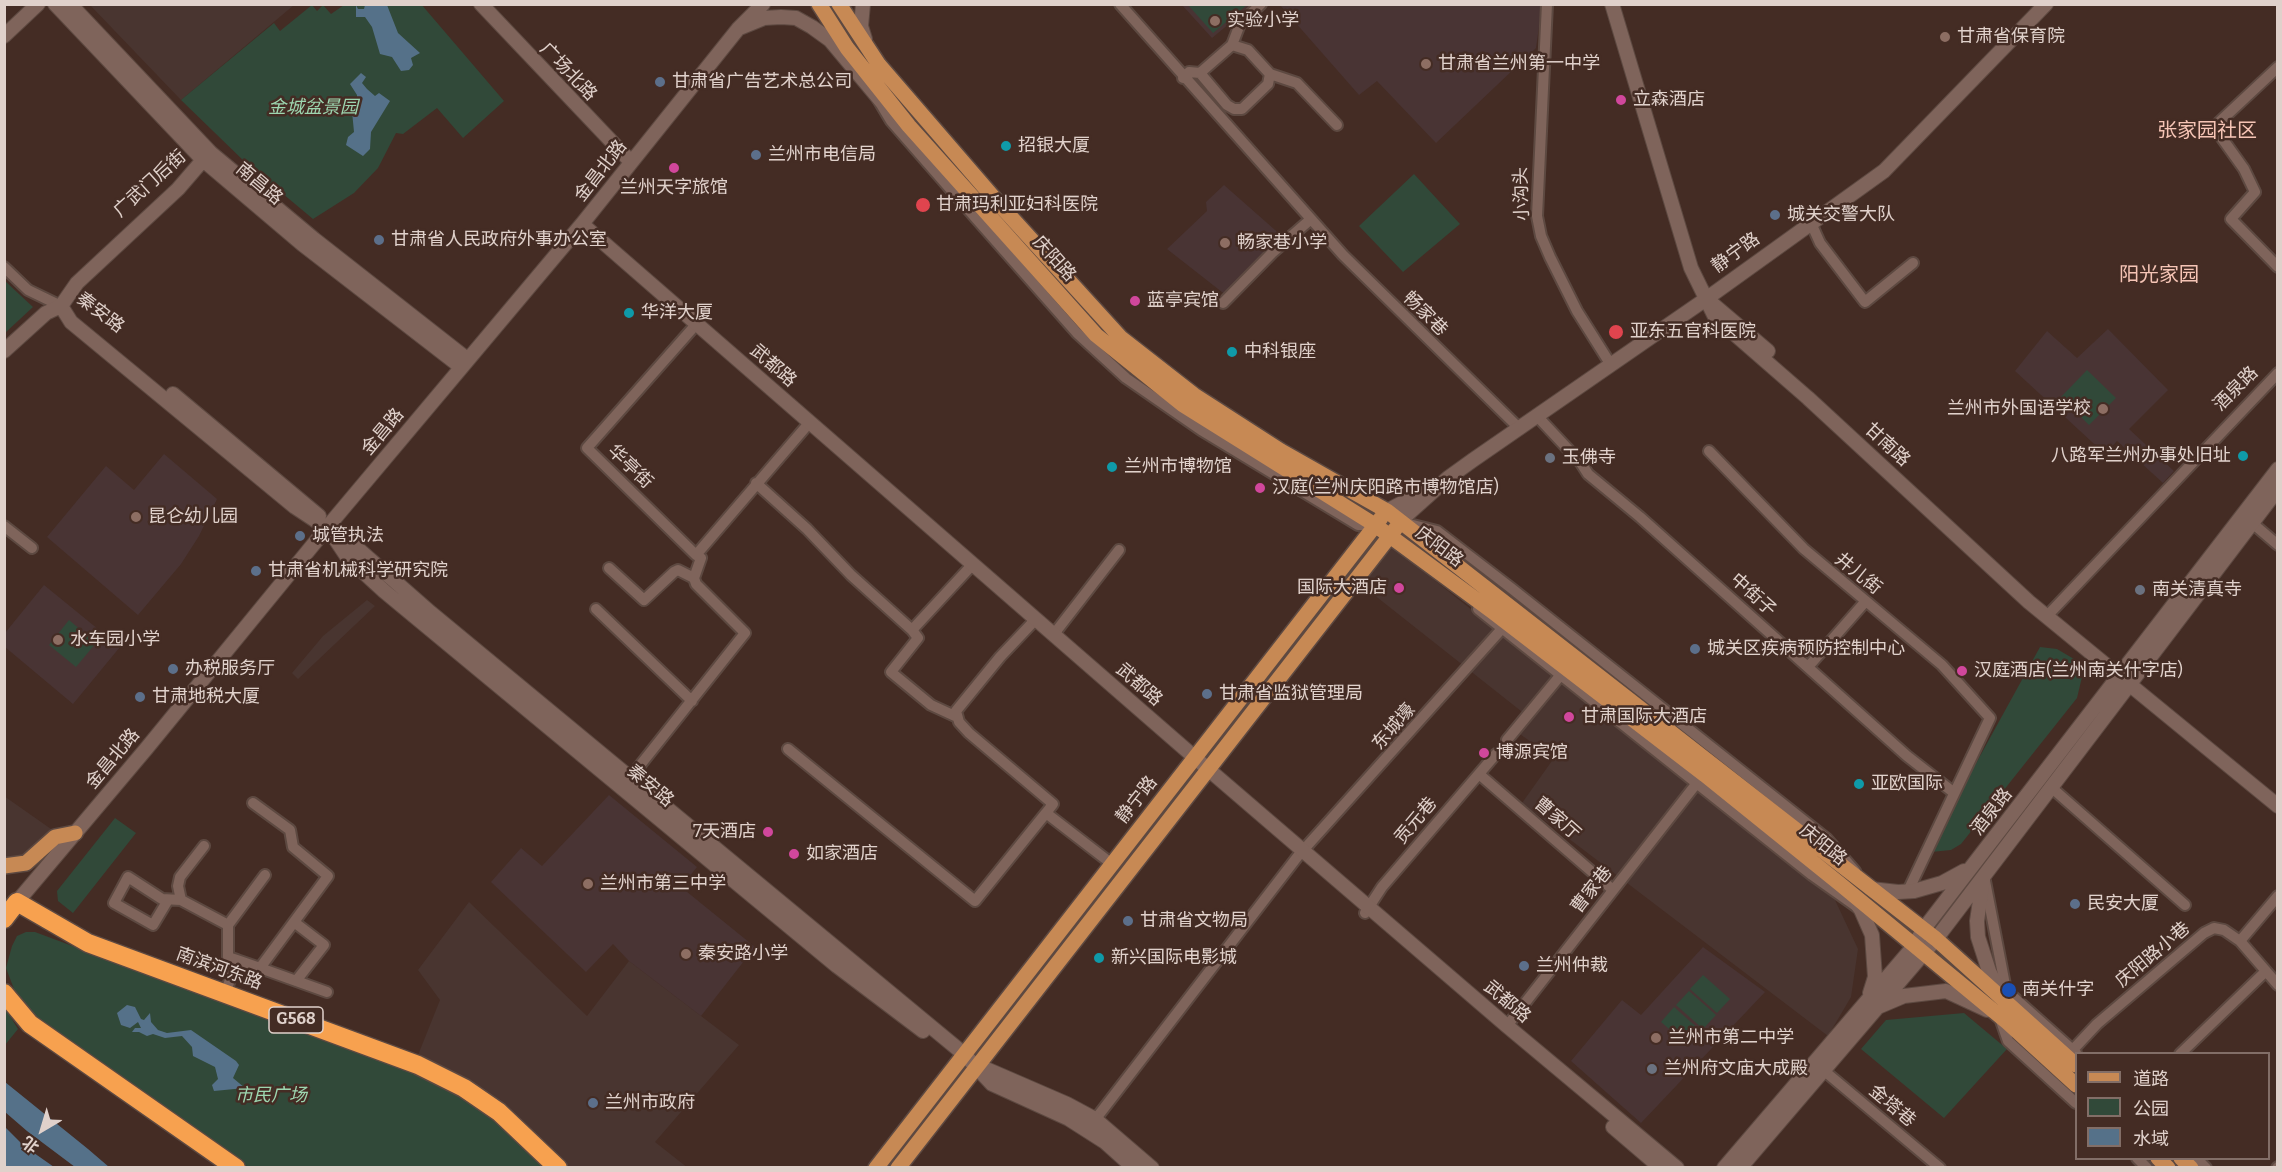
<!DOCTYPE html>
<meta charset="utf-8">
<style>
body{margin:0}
#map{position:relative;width:2282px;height:1172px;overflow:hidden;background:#442c24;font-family:Bitter,"Noto Sans SC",serif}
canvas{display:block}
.frame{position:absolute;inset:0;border:6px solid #e0d1cb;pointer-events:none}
.legend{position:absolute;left:2075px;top:1052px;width:195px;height:108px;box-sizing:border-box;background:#442c24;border:2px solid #826e67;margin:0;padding:8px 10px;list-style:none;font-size:18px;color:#e0d1cb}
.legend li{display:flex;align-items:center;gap:12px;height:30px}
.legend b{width:30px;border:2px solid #826e67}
.north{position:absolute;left:12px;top:1100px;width:60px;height:60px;-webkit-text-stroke:4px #442c24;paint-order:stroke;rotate:218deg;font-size:16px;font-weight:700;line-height:24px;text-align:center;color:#e0d1cb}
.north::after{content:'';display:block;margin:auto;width:21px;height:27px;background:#e0d1cb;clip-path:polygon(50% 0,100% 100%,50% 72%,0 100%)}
</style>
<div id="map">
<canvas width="2282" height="1172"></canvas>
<div class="frame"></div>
<ul class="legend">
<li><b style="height:8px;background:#c78954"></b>道路</li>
<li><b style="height:16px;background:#314939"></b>公园</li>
<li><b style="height:16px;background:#557189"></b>水域</li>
</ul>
<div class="north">北</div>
</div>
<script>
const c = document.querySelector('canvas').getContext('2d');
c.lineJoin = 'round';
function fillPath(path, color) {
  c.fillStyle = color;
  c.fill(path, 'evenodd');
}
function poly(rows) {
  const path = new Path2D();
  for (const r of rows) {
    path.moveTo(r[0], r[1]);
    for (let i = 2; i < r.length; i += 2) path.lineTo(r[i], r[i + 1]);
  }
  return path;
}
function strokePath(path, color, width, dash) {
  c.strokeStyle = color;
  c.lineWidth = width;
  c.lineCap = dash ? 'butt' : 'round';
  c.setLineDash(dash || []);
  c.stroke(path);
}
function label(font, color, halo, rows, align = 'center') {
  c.font = font + ' Bitter,"Noto Sans SC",serif';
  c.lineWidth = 5;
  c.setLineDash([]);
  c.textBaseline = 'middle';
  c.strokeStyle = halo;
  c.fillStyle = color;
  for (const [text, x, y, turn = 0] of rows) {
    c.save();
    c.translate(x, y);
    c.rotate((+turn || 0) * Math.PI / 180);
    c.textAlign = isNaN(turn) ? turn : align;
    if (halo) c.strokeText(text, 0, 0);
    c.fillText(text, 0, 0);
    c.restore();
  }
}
fillPath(poly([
 [90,5,294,5,181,100],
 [1393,547,1835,900,1858,949,1851,997,1828,1036,1522,803,1554,758,1514,730,1526,715,1359,583],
 [367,600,375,606,298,679,292,673,323,636],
 [4,796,51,829,13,871,5,865],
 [469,902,587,1016,629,961,739,1045,655,1142,688,1168,558,1167,416,1060,440,1000,418,970]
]), '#493530');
fillPath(poly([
 [1182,5,1252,5,1212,38],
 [1280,5,1542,5,1536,48,1436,143,1377,81,1359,95],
 [1224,185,1283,237,1227,296,1167,249,1207,211,1206,202],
 [2108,329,2168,390,2129,429,2174,471,2163,483,2117,441,2105,454,2015,371,2047,331,2077,358],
 [164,454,217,499,199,536,181,564,138,615,47,537,106,466,134,490],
 [44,585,120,647,73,704,5,647,5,633],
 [609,795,697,867,681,887,755,947,701,1016,629,961,613,944,586,972,491,882,521,848,542,866],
 [1703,947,1765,992,1641,1123,1571,1061,1622,1000,1641,1015]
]), '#493434');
fillPath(poly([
 [421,4,504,101,463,138,437,108,403,134,396,133,378,168,354,193,313,219,246,163,181,100,274,23,280,31,312,5,317,11,323,5,331,14,344,5],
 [1188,5,1247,5,1213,33],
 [1414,174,1460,224,1403,272,1359,226],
 [5,281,33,307,5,333,4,333],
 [2087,370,2116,398,2089,425,2061,397],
 [69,620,96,643,76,667,49,645],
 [2040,647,2057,649,2074,659,2082,677,2077,698,1961,844,1951,850,1931,852,1931,845],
 [115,818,136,833,73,913,58,901,57,891],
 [26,932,35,932,431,1080,458,1093,507,1131,544,1167,248,1167,27,1011,17,997,6,968,12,946,17,936],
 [1703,975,1730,999,1717,1013,1690,989],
 [1689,991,1716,1015,1703,1029,1676,1005],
 [1674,1007,1701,1031,1689,1046,1661,1022],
 [5,1008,18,1029,5,1045,4,1045],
 [1964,1013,2007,1049,1944,1118,1861,1049,1886,1020]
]), '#314939');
fillPath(poly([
 [356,5,358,9,364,9,365,5,387,5,398,33,420,53,411,58,413,65,409,70,401,71,392,57,380,54,372,27,365,17,356,17],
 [361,73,366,77,362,83,367,89,375,96,379,93,390,101,371,132,370,149,363,156,346,145,348,137,354,132,352,111,357,102,357,95,350,84],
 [127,1005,135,1007,141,1019,144,1020,150,1013,151,1022,158,1030,167,1033,191,1030,236,1061,239,1065,233,1078,245,1088,214,1091,212,1085,218,1079,215,1067,193,1056,192,1047,182,1036,165,1038,153,1034,147,1036,139,1032,132,1032,135,1028,141,1028,138,1022,130,1028,121,1025,117,1013],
 [5,1082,88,1149,109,1167,75,1167,27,1131,5,1112],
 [5,1127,24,1146,54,1167,5,1167]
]), '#557189');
strokePath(poly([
 [245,1087,255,1099,275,1096]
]), '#557189', 2);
strokePath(poly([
 [1496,754,1507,740]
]), '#5b453d', 10, [10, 5]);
const street = poly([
 [1120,4,1343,255,1519,428],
 [1547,4,1537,216,1541,236,1550,257,1577,311,1611,365],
 [2278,67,2214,127,2244,169,2255,192,2231,219,2278,267],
 [1200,73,1227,105,1234,109,1242,109,1268,84,1270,74,1248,50,1232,45],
 [1270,74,1297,83,1337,125],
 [1183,78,1189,72,1200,73,1232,45,1240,24,1261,4],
 [876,96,891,121,973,215,1077,333,1126,378,1201,430,1358,525,1374,525],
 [1811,223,1820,243,1865,302,1913,263],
 [4,267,28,290,61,306],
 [1223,303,1272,253,1311,219],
 [692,329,587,448,696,555,810,422],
 [1537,416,1581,463,1588,474,1640,517,1907,756,1953,792],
 [1709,451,1804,549,1942,665,1990,718,1908,891],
 [756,483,807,529,851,575,912,630,918,638,891,672,931,705,957,717],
 [2251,522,2278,545],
 [1405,523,1437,531,1511,588,1827,839,1855,871],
 [4,526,32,548],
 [609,568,644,600,674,572,678,570,694,578],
 [596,609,692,701],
 [1478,609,1812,875,1857,907],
 [2048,615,2278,373],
 [1036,619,1000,657,956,711,959,722,969,733,1053,804,1046,813],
 [912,630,973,564],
 [1054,634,1119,550],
 [1808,667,1865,602],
 [1507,740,1564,671],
 [788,749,975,901,1046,813,1112,864],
 [1479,774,1613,890],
 [630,778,745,633,696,584,694,578,701,558,696,555],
 [2052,788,2185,905],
 [204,846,180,877,178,886,181,900,228,925,228,957,237,960],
 [1985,881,2006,990],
 [168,900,153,925,114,903,128,877,162,899,181,900],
 [1365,913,1382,887,1496,754],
 [294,922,324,945,296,981],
 [228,925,265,875],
 [2240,941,2278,896],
 [260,968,327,992],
 [2001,986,2076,1053],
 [225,994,237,960,260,968,328,876,293,847,290,830,253,803],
 [2000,1018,2008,1041,2076,1103],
 [1507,1026,1700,779],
 [2180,1054,2266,971],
 [2067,1056,2097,1024,2204,933,2214,928,2224,930,2240,941,2278,985],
 [1822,1069,1940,1168],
 [1091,1125,1298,856,1507,623],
 [2137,1158,2147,1168],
 [2196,1158,2206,1168],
 [2277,1168,2278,1167]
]);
const secondary = poly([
 [55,4,203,160,302,244,461,367],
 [70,4,211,153,314,239,467,359],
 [481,4,631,162],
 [863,4,861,26,865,39],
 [1612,4,1691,268,1715,317,1808,398,2029,602,2278,806],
 [742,27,764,18,781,17,796,18,812,27,830,40,881,101],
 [4,36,38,4],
 [582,224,1208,769,1507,1026,1677,1168],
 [1708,300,1768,351],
 [61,306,71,322,295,507,357,548,431,613,964,1054,992,1084,1069,1119,1105,1142,1134,1168],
 [4,351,46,313,61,306,77,283,178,189,203,160],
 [173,394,319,516],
 [1387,511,1430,488],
 [1400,521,1448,478,1473,460,1706,299,1884,171,2046,4],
 [332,534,348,558,384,591,837,966,923,1031],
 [1983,880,1977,921,1978,937,1989,971,2001,996],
 [1871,889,1898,892,1914,891,1942,883,1964,871],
 [1853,899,1861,910,1872,935,1875,977,1870,993],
 [17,902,146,749,335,518,582,224,738,29,763,4],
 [1878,1007,1904,996,1946,991,1987,1010],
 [977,1065,1067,1104,1095,1119,1152,1168],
 [1613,1127,1661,1168],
 [1724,1168,1914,946,1923,930,2278,469],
 [1740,1168,1936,939,2278,489]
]);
const primary = poly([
 [819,4,847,48,909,126,1096,335,1183,405,1375,525,1493,612,1705,775,1840,884,2007,1022,2076,1085],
 [839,4,879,65,999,204,1121,338,1194,395,1281,451,1387,511,1936,939,2076,1065],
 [4,866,26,863,55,837,75,833],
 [2158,1158,2168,1168],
 [2181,1158,2191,1168],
 [876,1168,1381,518],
 [898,1168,1396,528]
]);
const highway = poly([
 [4,919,17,902,88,943,418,1065,464,1088,499,1112,558,1168],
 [4,993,30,1024,236,1168]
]);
strokePath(street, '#5d4941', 14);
strokePath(secondary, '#5d4941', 16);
strokePath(primary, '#5d4941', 18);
strokePath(highway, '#5d4941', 21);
strokePath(street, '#7f645b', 10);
strokePath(secondary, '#7f645b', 14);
strokePath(primary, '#c78954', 15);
strokePath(highway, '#f7a14f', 18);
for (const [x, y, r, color] of [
 [1215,21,6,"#8d6e63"],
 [1945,37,6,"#8d6e63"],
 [1426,64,6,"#8d6e63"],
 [660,82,6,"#5c6f8a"],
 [1621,100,6,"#d1479c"],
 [1006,146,6,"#0f9aa8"],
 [756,155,6,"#5c6f8a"],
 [674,168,6,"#d1479c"],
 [923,205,8,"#e0444e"],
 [1775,215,6,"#5c6f8a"],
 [379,240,6,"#5c6f8a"],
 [1225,243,6,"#8d6e63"],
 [1135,301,6,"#d1479c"],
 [629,313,6,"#0f9aa8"],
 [1616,332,8,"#e0444e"],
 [1232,352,6,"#0f9aa8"],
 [2103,409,6,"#8d6e63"],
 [2243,456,6,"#0f9aa8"],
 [1550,458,6,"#6b7280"],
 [1112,467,6,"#0f9aa8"],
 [1260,488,6,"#d1479c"],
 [136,517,6,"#8d6e63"],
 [300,536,6,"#5c6f8a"],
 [256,571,6,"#5c6f8a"],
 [1399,588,6,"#d1479c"],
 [2140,590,6,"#6b7280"],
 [58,640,6,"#8d6e63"],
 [1695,649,6,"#5c6f8a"],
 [173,669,6,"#5c6f8a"],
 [1962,671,6,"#d1479c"],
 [1207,694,6,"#5c6f8a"],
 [140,697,6,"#5c6f8a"],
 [1569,717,6,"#d1479c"],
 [1484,753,6,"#d1479c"],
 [1859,784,6,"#0f9aa8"],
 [768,832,6,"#d1479c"],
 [794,854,6,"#d1479c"],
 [588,884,6,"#8d6e63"],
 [2075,904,6,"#5c6f8a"],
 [1128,921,6,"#5c6f8a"],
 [686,954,6,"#8d6e63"],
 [1099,958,6,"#0f9aa8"],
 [1524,966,6,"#5c6f8a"],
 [2009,990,8,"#1a4fb4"],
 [1656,1038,6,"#8d6e63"],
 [1652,1069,6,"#6b7280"],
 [593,1103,6,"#5c6f8a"]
]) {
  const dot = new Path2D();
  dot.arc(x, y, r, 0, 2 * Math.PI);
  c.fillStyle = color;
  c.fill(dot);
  strokePath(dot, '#442c24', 2);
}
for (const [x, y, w] of [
 [296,1020,54]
]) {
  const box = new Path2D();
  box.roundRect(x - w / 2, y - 13, w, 26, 4.5);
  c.fillStyle = '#442c24';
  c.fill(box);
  strokePath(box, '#e0d1cb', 1.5);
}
label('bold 16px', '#e0d1cb', null, [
 ["G568",296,1020]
]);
label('18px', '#e0d1cb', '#442c24', [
 ["实验小学",1227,21],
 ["甘肃省保育院",1957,37],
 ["甘肃省兰州第一中学",1438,64],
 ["甘肃省广告艺术总公司",672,82],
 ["立森酒店",1633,100],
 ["招银大厦",1018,146],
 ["兰州市电信局",768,155],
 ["兰州天字旅馆",674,188,"center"],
 ["甘肃玛利亚妇科医院",936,205],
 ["城关交警大队",1787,215],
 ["甘肃省人民政府外事办公室",391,240],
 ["畅家巷小学",1237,243],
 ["蓝亭宾馆",1147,301],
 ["华洋大厦",641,313],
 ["亚东五官科医院",1630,332],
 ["中科银座",1244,352],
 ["兰州市外国语学校",2091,409,"right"],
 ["八路军兰州办事处旧址",2231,456,"right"],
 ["玉佛寺",1562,458],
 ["兰州市博物馆",1124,467],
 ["汉庭(兰州庆阳路市博物馆店)",1272,488],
 ["昆仑幼儿园",148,517],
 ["城管执法",312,536],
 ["甘肃省机械科学研究院",268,571],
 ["国际大酒店",1387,588,"right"],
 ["南关清真寺",2152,590],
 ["水车园小学",70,640],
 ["城关区疾病预防控制中心",1707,649],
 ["办税服务厅",185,669],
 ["汉庭酒店(兰州南关什字店)",1974,671],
 ["甘肃省监狱管理局",1219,694],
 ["甘肃地税大厦",152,697],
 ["甘肃国际大酒店",1581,717],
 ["博源宾馆",1496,753],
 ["亚欧国际",1871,784],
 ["7天酒店",756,832,"right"],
 ["如家酒店",806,854],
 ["兰州市第三中学",600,884],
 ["民安大厦",2087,904],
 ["甘肃省文物局",1140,921],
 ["秦安路小学",698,954],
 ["新兴国际电影城",1111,958],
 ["兰州仲裁",1536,966],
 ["南关什字",2022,990],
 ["兰州市第二中学",1668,1038],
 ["兰州府文庙大成殿",1664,1069],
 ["兰州市政府",605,1103]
], 'left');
label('18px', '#e0d1cb', '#442c24', [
 ["广场北路",568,72,46],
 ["金昌北路",601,171,-52],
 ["广武门后街",150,184,-42],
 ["南昌路",259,184,40],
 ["小沟头",1522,194,-92],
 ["静宁路",1736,253,-36],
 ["庆阳路",1054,259,48],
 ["秦安路",100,313,37],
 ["畅家巷",1425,314,45],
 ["武都路",773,366,41],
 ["酒泉路",2236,389,-45],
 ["金昌路",383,432,-50],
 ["甘南路",1887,445,43],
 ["华亭街",630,467,44],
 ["庆阳路",1439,547,37],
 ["井儿街",1858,574,39],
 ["中街子",1753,595,42],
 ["武都路",1139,685,41],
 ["东城壕",1394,727,-49],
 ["金昌北路",113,759,-50],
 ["秦安路",650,786,40],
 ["静宁路",1137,800,-52],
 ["酒泉路",1992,812,-52],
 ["曹家厅",1557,819,41],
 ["贡元巷",1416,821,-50],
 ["庆阳路",1823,845,39],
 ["曹家巷",1592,890,-52],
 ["庆阳路小巷",2153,955,-40],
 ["南滨河东路",219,969,20],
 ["武都路",1507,1002,40],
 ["金塔巷",1892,1106,40]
]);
label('italic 18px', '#9dd6b0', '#442c24', [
 ["金城盆景园",313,108],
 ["市民广场",271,1096]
]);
label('20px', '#f5c4b5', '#442c24', [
 ["张家园社区",2207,131],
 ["阳光家园",2159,275]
]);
</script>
